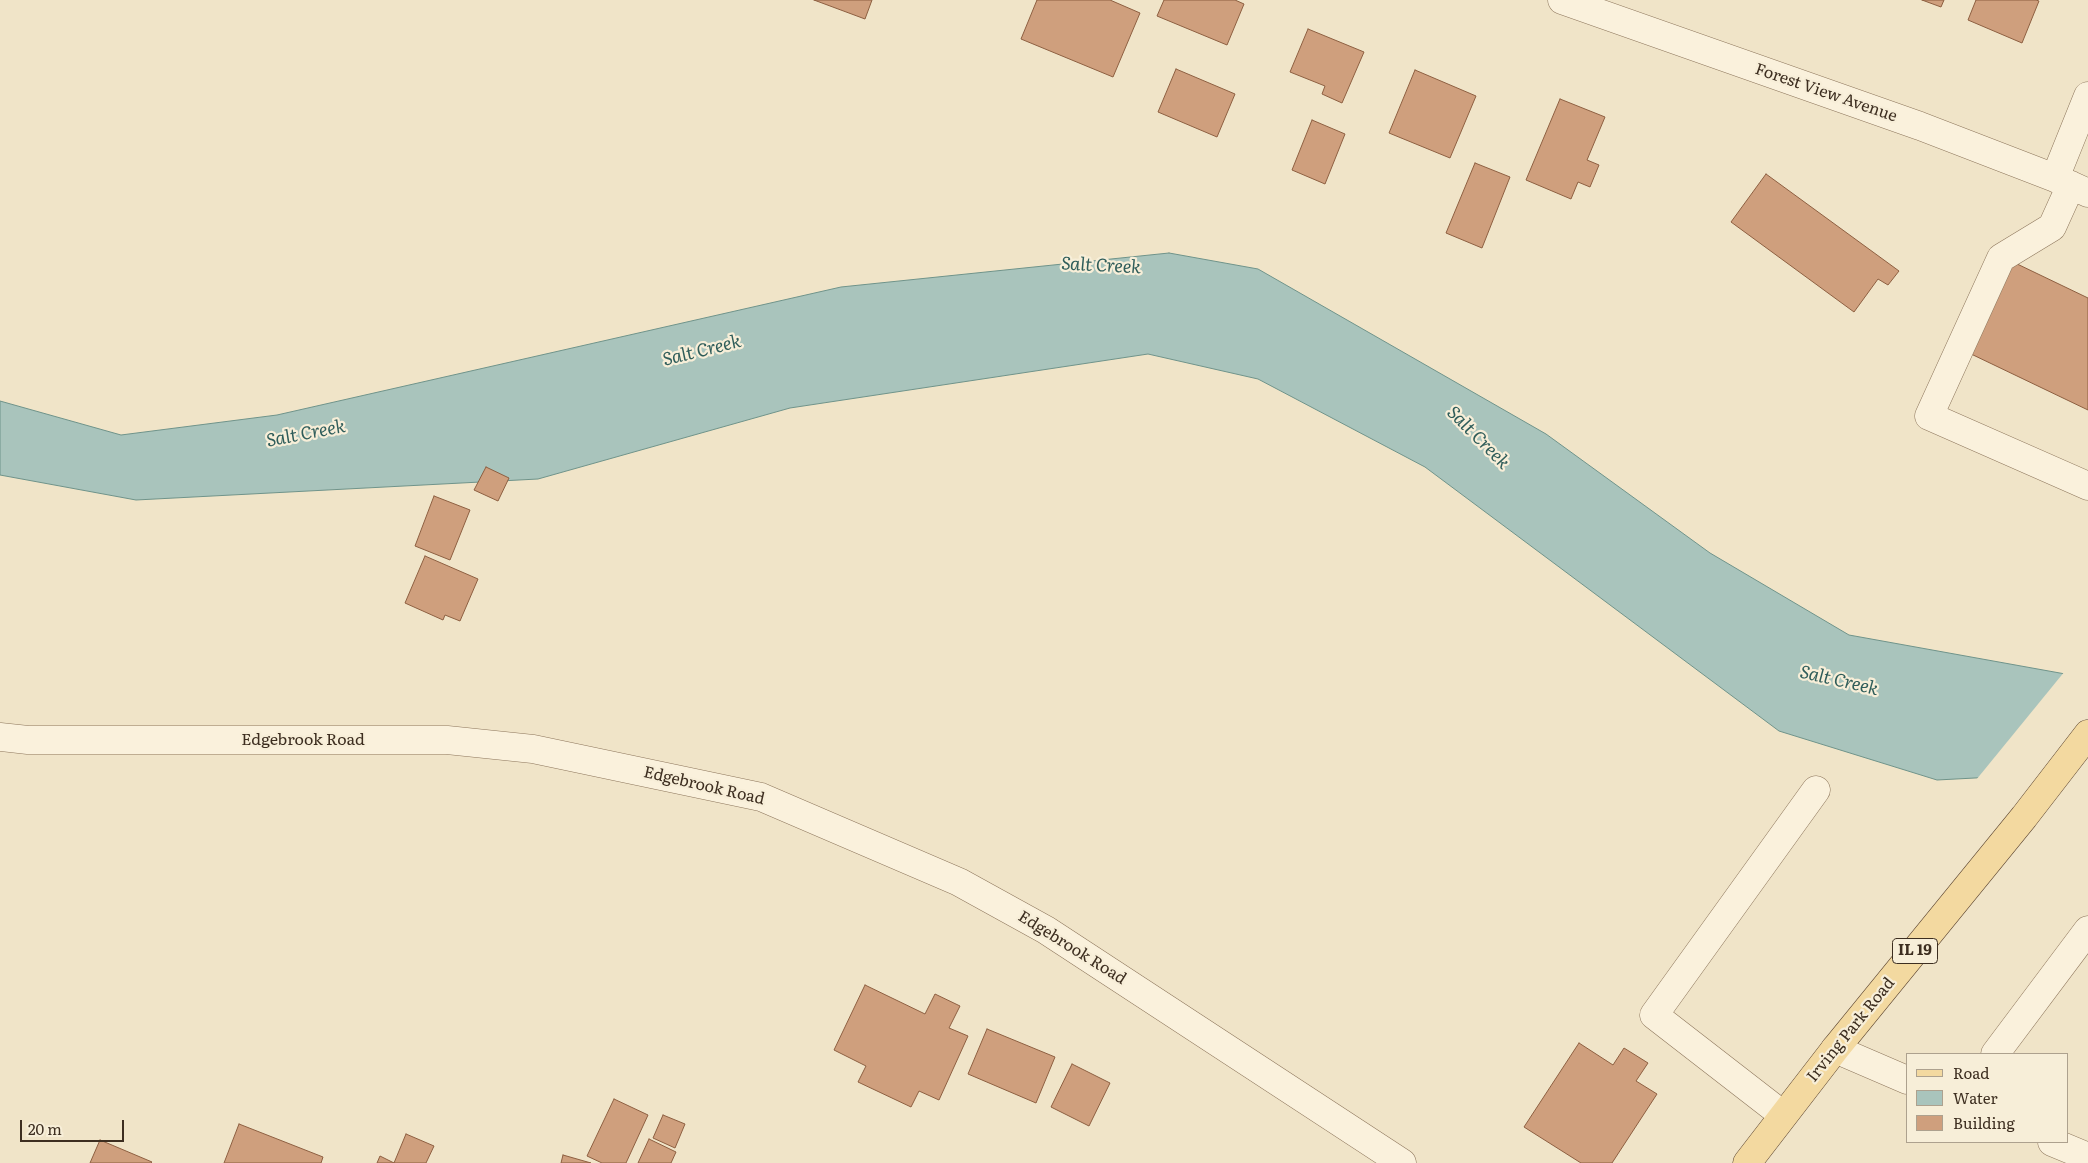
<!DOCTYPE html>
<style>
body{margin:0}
#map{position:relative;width:2088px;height:1163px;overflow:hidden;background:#f0e4c8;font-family:Literata,serif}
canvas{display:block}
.legend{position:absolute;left:1906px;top:1053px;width:162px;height:90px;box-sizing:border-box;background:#f7eed8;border:1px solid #ada18e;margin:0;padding:6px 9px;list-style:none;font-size:15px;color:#3d2e20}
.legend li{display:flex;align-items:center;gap:10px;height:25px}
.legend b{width:25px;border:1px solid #ada18e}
.scale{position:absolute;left:20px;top:1120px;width:104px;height:22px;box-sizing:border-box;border:2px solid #3d2e20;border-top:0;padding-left:6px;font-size:15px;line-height:18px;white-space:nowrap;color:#3d2e20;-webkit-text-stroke:4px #f7eed8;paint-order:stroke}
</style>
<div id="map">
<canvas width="2088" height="1163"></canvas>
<ul class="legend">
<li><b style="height:6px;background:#f3d9a0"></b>Road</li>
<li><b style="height:14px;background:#a9c4bc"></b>Water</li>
<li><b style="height:14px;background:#cf9f7d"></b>Building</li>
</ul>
<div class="scale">20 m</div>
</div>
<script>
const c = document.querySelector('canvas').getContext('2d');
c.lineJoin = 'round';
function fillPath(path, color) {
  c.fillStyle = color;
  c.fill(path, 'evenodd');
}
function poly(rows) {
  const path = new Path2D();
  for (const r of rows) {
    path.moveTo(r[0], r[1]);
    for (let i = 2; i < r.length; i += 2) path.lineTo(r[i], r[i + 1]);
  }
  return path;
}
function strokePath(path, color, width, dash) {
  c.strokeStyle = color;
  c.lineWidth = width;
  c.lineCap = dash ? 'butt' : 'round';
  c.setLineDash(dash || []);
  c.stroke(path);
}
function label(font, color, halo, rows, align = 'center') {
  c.font = font + ' Literata,serif';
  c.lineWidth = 4.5;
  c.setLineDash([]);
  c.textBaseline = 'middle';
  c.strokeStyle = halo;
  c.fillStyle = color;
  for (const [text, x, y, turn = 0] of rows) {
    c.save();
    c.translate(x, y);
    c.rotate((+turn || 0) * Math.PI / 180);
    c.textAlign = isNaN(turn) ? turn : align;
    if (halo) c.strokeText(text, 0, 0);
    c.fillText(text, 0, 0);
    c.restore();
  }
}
const water = poly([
 [1169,253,1258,269,1546,434,1710,553,1849,635,2082,677,2088,772,1937,780,1779,731,1425,467,1258,379,1148,354,790,408,538,479,136,500,0,475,0,401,121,435,277,415,841,287,1169,253]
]);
fillPath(water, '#a9c4bc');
strokePath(water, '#6f938a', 1);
fillPath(poly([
 [2065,671,2088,673,2088,774,1976,780]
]), '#f0e4c8');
const building = poly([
 [814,0,872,0,865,19,814,0],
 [1037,0,1110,0,1140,13,1113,77,1021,39,1037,0],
 [1164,0,1235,0,1244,4,1227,45,1157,16,1164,0],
 [1922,0,1944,0,1941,7,1922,0],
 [1976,0,2036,0,2039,1,2022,43,1968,20,1976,0],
 [1308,29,1364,52,1342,103,1322,94,1325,86,1290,72,1308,29],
 [1176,69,1235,94,1217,137,1158,112,1176,69],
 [1415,70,1476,96,1450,158,1389,133,1415,70],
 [1560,99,1605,117,1587,160,1599,165,1590,187,1578,182,1571,199,1526,180,1560,99],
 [1312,120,1345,134,1325,184,1292,170,1312,120],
 [1475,163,1510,177,1482,248,1446,233,1475,163],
 [1766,174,1899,271,1888,285,1878,279,1854,312,1731,222,1766,174],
 [2013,262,2088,298,2088,410,1969,353,2013,262],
 [486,467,509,478,498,501,474,490,486,467],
 [434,496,470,510,450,560,415,546,434,496],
 [425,556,478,579,460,621,445,615,443,620,405,603,425,556],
 [865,985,925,1014,935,994,960,1006,949,1028,968,1036,939,1100,919,1091,911,1107,858,1082,866,1066,834,1050,865,985],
 [987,1029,1055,1057,1036,1103,968,1074,987,1029],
 [1579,1043,1613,1065,1624,1048,1648,1063,1636,1081,1657,1094,1612,1163,1581,1163,1524,1127,1579,1043],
 [1072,1064,1110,1083,1089,1126,1051,1107,1072,1064],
 [614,1099,648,1115,626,1163,602,1163,587,1156,614,1099],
 [663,1115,685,1124,675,1148,653,1138,663,1115],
 [239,1124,323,1157,321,1163,224,1163,239,1124],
 [406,1134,434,1146,426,1163,377,1163,380,1156,394,1163,406,1134],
 [649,1139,676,1152,671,1163,638,1163,649,1139],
 [100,1140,152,1162,151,1163,90,1163,100,1140],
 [563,1155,591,1163,561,1163,563,1155]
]);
fillPath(building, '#cf9f7d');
strokePath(building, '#8d5f41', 1);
const minor = poly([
 [1562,0,1920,126,2055,178,2088,193],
 [2055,178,2088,96],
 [2071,185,2052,227,2001,258,1929,416,2088,486],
 [0,737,28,740,447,740,533,749,761,797,959,882,1046,930,1402,1163],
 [1835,1049,1907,1080],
 [1995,1054,2088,930],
 [1783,1115,1654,1015,1816,790],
 [2052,1142,2088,1157]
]);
const major = poly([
 [1747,1163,1835,1049,2024,817,2088,734]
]);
strokePath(minor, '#8d765c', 29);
strokePath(major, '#5b4430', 29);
strokePath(minor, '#faf1dc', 28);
strokePath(major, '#f3d9a0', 28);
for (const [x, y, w] of [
 [1915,951,45]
]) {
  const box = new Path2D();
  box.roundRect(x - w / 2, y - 12.5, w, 25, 4);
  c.fillStyle = '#f7eed8';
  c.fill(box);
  strokePath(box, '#3d2e20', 1);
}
label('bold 15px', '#3d2e20', null, [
 ["IL 19",1915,951]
]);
label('16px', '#3d2e20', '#f7eed8', [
 ["Forest View Avenue",1826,93,19],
 ["Edgebrook Road",303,740],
 ["Edgebrook Road",704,786,13],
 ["Edgebrook Road",1072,948,32],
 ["Irving Park Road",1851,1030,-51]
]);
label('italic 18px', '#2f5d5a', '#f7eed8', [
 ["Salt Creek",1101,266,3],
 ["Salt Creek",702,351,-14],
 ["Salt Creek",306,434,-11],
 ["Salt Creek",1478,438,45],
 ["Salt Creek",1839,681,13]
]);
</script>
